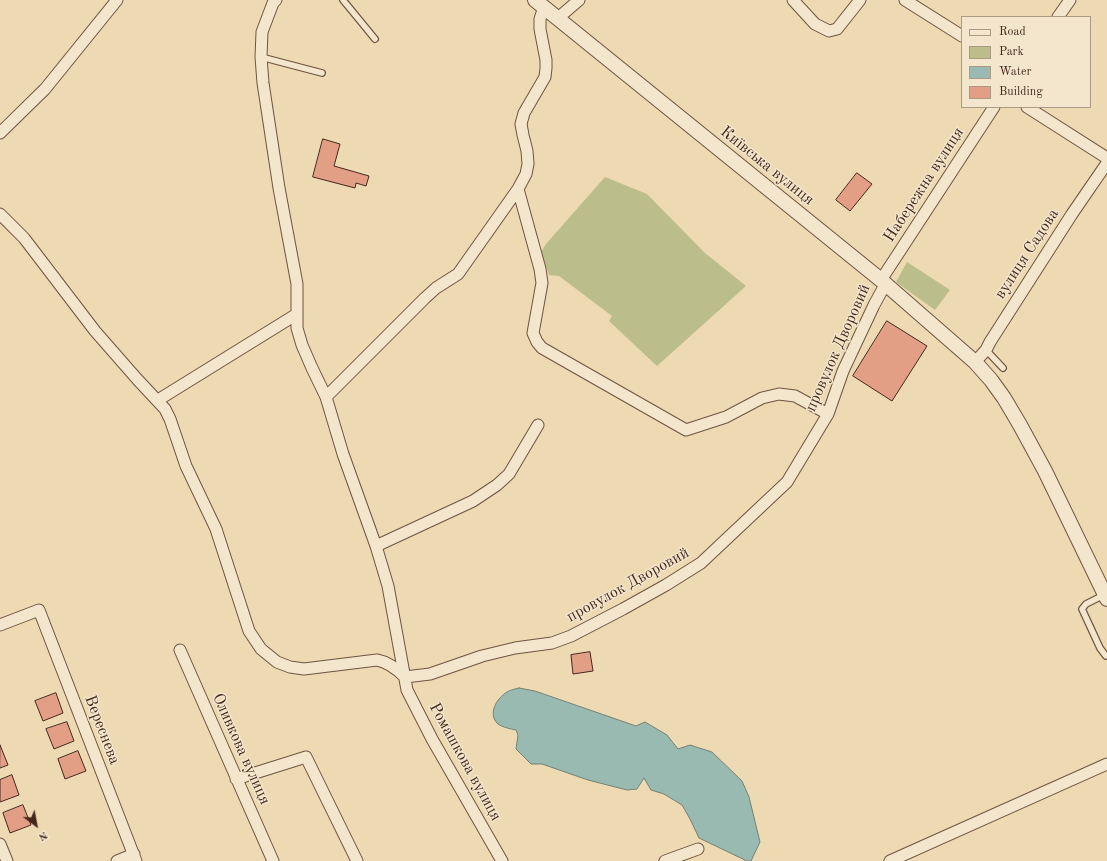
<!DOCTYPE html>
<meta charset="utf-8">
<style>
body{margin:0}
#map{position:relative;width:1107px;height:861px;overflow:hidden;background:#edd9b2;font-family:"Old Standard TT",serif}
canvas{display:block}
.legend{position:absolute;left:961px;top:16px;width:130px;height:92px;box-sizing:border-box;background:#f3e6cd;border:1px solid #ad9a86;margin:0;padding:5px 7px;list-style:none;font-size:12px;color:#45281c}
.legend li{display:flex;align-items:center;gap:8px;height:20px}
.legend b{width:20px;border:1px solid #ad9a86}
.north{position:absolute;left:16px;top:805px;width:40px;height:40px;-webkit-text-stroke:3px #f3e6cd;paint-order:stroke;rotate:148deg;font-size:11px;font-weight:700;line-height:16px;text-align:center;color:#45281c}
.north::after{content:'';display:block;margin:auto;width:14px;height:18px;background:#45281c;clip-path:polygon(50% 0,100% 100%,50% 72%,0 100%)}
</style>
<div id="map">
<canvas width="1107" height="861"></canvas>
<ul class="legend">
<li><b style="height:5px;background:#f3e6cd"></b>Road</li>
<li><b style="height:11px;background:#bbbe8a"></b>Park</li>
<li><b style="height:11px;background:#99bab0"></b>Water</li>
<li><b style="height:11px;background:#e29f86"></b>Building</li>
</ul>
<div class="north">N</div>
</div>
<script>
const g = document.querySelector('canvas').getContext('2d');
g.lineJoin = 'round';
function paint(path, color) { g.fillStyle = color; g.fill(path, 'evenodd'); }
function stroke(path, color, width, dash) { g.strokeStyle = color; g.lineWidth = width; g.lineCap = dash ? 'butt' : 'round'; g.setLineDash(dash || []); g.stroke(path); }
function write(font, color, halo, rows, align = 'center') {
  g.font = font + ' "Old Standard TT",serif'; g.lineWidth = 3; g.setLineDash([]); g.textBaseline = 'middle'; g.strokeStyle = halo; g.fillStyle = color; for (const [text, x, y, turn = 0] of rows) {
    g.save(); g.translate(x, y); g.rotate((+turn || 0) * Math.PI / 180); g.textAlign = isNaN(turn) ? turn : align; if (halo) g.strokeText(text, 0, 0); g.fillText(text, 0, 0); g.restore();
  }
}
const green = new Path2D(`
 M 605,177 L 647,194 L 705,253 L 746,286 L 657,366 L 609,321 L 612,316 L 559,276 L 549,275 L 541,252 L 546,244 Z
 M 907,262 L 950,290 L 935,310 L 896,282 Z`);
const water = new Path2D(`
 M 519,688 L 535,691 L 636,726 L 645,722 L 667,735 L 678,749 L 690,745 L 712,752 L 742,781 L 749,797 L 760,842 L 751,861 L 747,861 L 699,838 L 690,819 L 682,805 L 664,794 L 651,790 L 644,778 L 637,789 L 627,790 L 588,780 L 542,764 L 531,764 L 516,749 L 518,735 L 516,730 C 511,729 502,727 498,724 C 487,714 497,698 507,692 C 510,690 515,689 519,688 Z`);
const building = new Path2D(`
 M 323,139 L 340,144 L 334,166 L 369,176 L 366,186 L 356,183 L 355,188 L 313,177 Z
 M 857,173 L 872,184 L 850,211 L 836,200 Z
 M 887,321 L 927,346 L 892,401 L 853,376 Z
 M 590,652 L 593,671 L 573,674 L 571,655 Z
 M 56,693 L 63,713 L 43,721 L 35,701 Z
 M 67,722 L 74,741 L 54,749 L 46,729 Z
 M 0,745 L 8,765 L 0,768 Z
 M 78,751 L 86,771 L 65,779 L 58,759 Z
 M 12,775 L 19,795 L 0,802 L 0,780 Z
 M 23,805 L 31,825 L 10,833 L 3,813 Z`);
const service = new Path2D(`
 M 343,0 L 357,17 L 375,39
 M 261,57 L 322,73
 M 986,350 L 1003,368
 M 1104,595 L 1086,604 L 1082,609 L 1100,648 L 1106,656 L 1107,656`);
const minor = new Path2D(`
 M 276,0 L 273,3 L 262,32 L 261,57 L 263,83 L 279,188 L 297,284 L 297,328 L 302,345 L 312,368 L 326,397 L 343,454 L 376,546 L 388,586 L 407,690 L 432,739 L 502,861
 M 793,0 L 815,24 L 829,31 L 837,29 L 860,0
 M 905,0 L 962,36
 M 1058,17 L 1070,0
 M 558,18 L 579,0
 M 1027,107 L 1107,158
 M 0,133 L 45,89 L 117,0
 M 518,189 L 540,269 L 542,283 L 533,333 L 537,342 L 542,348 L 686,430 L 726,417 L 762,398 L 779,394 L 795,396 L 828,414
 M 0,214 L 24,238 L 95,331 L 137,379 L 165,409 L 170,419 L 186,466 L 216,529 L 249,631 L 261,649 L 277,662 L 290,667 L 304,669 L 377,660 C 388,662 396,668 405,677
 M 881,280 L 994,107
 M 975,362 L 986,350 L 990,342 L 1072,214 L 1107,163
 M 326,397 L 425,298 L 436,288 L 458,274 L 518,189 L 526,174 L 528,164 L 527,151 L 523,135 L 521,124 L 524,113 L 545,77 L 546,68 L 546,60 L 540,29 L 540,19 L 544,7
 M 158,400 L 297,314
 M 376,546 L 473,501 L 497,485 L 509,474 L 538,425
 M 0,625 L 39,610 L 136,861
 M 180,650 L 273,861
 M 405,677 L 430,674 L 482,656 L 515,648 L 552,643 L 571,636 L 623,609 L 666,585 L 701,563 L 787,482 L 828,414 L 843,371 L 874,305 L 886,283
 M 236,779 L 306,757 L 357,861
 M 0,844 L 7,861
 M 117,861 L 134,854
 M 665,861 L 698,849
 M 890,861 L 1107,764`);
const tertiary = new Path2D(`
 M 535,0 L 881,280 L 975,362 L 991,380 L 1004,398 L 1020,425 L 1045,471 L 1107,599`);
const streetNames = [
 ["Київська вулиця",767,166,39],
 ["Набережна вулиця",924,185,-57],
 ["вулиця Садова",1027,254,-57],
 ["провулок Дворовий",838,348,-66],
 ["провулок Дворовий",628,585,-29],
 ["Вереснева",102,730,69],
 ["Оливкова вулиця",241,749,66],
 ["Ромашкова вулиця",465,762,61]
];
paint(green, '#bbbe8a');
paint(water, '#99bab0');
stroke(water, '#778075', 1);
paint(building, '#e29f86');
stroke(building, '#45281c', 1);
stroke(service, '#6f5442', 8);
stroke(minor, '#6f5442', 13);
stroke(tertiary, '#6f5442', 16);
stroke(service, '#f3e6cd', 5.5);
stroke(minor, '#f3e6cd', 11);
stroke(tertiary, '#f3e6cd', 14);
write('16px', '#45281c', '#f3e6cd', streetNames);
</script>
